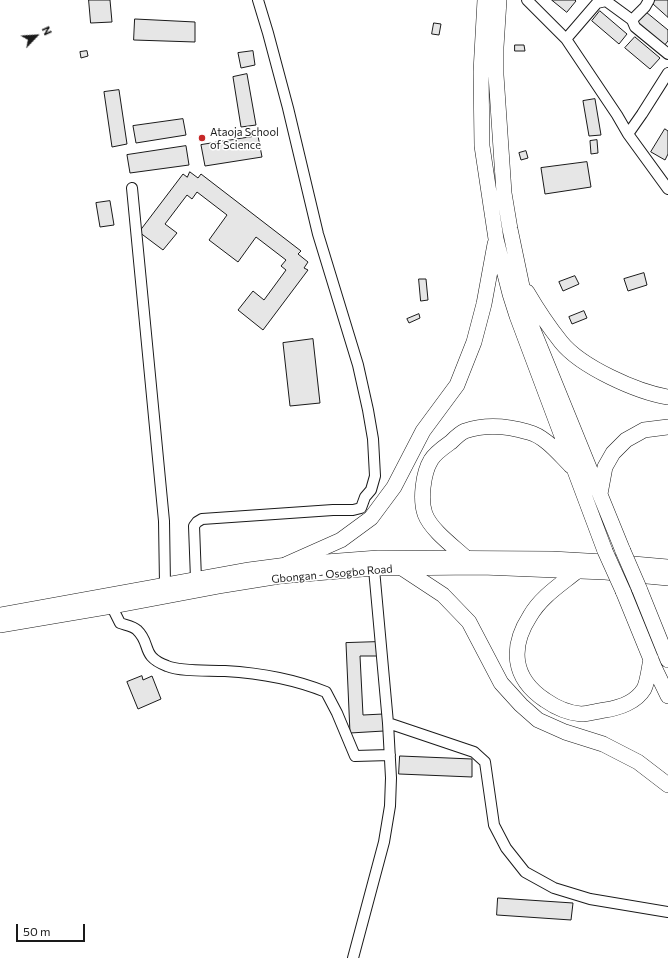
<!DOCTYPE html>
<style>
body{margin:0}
#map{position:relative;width:668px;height:958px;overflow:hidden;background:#fff;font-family:Commissioner,sans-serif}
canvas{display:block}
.north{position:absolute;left:16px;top:16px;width:40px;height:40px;-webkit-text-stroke:3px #fff;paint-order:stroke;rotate:65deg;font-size:11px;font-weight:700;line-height:16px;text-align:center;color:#1a1a1a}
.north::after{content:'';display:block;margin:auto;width:14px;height:18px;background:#1a1a1a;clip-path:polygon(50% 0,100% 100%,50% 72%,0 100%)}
.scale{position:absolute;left:16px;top:924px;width:69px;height:18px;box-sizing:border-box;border:2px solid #1a1a1a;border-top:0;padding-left:5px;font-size:12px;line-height:14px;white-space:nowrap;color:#1a1a1a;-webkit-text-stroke:3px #fff;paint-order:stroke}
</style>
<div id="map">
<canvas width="668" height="958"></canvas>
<div class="north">N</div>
<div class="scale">50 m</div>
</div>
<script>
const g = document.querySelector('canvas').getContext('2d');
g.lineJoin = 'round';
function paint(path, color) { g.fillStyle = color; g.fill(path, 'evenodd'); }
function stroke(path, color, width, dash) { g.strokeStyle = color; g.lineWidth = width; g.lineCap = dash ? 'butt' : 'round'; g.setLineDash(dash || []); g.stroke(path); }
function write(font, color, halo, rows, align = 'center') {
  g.font = font + ' Commissioner,sans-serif'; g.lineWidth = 3; g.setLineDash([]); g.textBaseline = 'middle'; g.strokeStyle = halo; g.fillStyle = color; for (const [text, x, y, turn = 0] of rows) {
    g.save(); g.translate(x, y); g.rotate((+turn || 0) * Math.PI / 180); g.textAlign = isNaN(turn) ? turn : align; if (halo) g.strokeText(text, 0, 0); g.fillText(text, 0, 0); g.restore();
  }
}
const building = new Path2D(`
 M 89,0 L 110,0 L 112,22 L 91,23 Z
 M 552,0 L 575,0 L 576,1 L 567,12 Z
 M 649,0 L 668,0 L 668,17 Z
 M 600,11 L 627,34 L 619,44 L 592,21 Z
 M 646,12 L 668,30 L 668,41 L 663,47 L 636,24 Z
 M 135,19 L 195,22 L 195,42 L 134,40 Z
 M 434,23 L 441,24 L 439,35 L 432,34 Z
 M 635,37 L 660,58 L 650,69 L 625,48 Z
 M 515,45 L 524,45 L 525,51 L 515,51 Z
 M 87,51 L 88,56 L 81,58 L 80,52 Z
 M 253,51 L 255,65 L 241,68 L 238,53 Z
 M 247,74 L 256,125 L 241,127 L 233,77 Z
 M 119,90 L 127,144 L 112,147 L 104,92 Z
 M 595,99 L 601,135 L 589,136 L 583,101 Z
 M 183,119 L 186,135 L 136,143 L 133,126 Z
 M 665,129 L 668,131 L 668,154 L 665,160 L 651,152 Z
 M 258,136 L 262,157 L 205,166 L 201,145 Z
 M 597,140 L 598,153 L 591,154 L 590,141 Z
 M 186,146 L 189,165 L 130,173 L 127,155 Z
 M 526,151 L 528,158 L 521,160 L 519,153 Z
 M 587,162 L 591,187 L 545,194 L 541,168 Z
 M 190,172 L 198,178 L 201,174 L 301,251 L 298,254 L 308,262 L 304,268 L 308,270 L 263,330 L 238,310 L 253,291 L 264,300 L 286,270 L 281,266 L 286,260 L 256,237 L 238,262 L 209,240 L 227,215 L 197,192 L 192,199 L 187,195 L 165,224 L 177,233 L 163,250 L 139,232 L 183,174 L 187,177 Z
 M 110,201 L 114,225 L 100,227 L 96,203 Z
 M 644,273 L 647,285 L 628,291 L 624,279 Z
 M 575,276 L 579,284 L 563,291 L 559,282 Z
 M 419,279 L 426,279 L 428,300 L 421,301 Z
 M 584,311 L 587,318 L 572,324 L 569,317 Z
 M 419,314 L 420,318 L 409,323 L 407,319 Z
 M 313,339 L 320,403 L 290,406 L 283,343 Z
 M 378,642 L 378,656 L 360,656 L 363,715 L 383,714 L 384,731 L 350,733 L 346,643 Z
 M 142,676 L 143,680 L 152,676 L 161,699 L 138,709 L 127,682 Z
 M 400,756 L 472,759 L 472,777 L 399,774 Z
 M 498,898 L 573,903 L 571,920 L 497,915 Z`);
const minor = new Path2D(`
 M 527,0 L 566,39 L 617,115 L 628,134 L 668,189
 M 632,20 L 645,7 L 649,0
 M 566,39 L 597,3 L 606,1 L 632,20 L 635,27 L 668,54
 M 628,134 L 642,114 L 668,73
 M 132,188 L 164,521 L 165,584
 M 196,579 L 194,526 L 197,522 L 202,519 L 333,510 L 353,510 L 361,508 L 365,497 L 371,490 L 375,476 L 373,439 L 368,410 L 358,365 L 318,234 L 288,108 L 268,33 L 258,0
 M 112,607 L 120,623 C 125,625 133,626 137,630 C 152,644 140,656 167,666 C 182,672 208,670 225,671 C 259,673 294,679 326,692 L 337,713 L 355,756 L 390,755
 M 388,723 L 474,752 L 485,762 L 494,825 L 506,848 L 525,872 L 554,888 L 590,899 L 668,912
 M 353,958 L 384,842 L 390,806 L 391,778 L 388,723 L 374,569`);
const major = new Path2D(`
 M 0,614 L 249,569 L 287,564 L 378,557 L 552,558 L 622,562 L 668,566
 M 0,626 L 112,607 L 218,587 L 280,577 L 374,569 L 482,568 L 605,573 L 668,579`);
const highway = new Path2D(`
 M 485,0 L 481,72 L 482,146 L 496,239 L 510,294 L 517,316 L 605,551
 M 499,0 L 496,47 L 496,75 L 504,193 L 510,229 L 529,320 L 623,551
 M 527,292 C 537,309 549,327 561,342 C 581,367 637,392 668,397
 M 600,494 L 605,467 L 613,453 L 626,440 L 644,430 L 668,427
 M 466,558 C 453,546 431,530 425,514 C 420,500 423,473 431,460 C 435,453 444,447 451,442 C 455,438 460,433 465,431 C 485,424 508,426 528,432 C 545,436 559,454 571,466
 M 287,564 L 341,540 L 371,518 L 394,487 L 423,431 L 457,385 L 474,342 L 484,304 L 495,244
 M 402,568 L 443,595 L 469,622 L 501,683 L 521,705 L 538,720 L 565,732 L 603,744 L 638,762 L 668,785
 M 576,572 C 560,585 541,597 530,616 C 510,647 512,678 545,700 C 555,707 567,713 581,714 C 588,714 597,711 605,710 C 619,708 636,702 644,689 C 648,681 649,668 651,659
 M 639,588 L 668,660
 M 623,591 L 654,667 L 668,696`);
const highwayBridge = new Path2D(`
 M 605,551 L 623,591
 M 623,551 L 639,588`);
const markers = [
 [202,138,4,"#c62828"]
];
const poiNames = [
 ["Ataoja School",210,132],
 ["of Science",210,145]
];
const streetNames = [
 ["Gbongan - Osogbo Road",332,574,-5]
];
paint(building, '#e6e6e6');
stroke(building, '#1a1a1a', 1);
stroke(minor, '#1a1a1a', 12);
stroke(major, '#1a1a1a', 14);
stroke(highway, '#1a1a1a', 16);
stroke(minor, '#fff', 10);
stroke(major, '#fff', 13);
stroke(highway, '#fff', 15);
stroke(highwayBridge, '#1a1a1a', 16, []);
stroke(highwayBridge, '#fff', 15);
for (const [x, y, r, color] of markers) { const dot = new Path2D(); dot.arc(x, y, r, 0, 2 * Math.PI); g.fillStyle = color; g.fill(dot); stroke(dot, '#fff', 1.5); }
write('11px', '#1a1a1a', '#fff', poiNames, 'left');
write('11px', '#1a1a1a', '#fff', streetNames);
</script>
